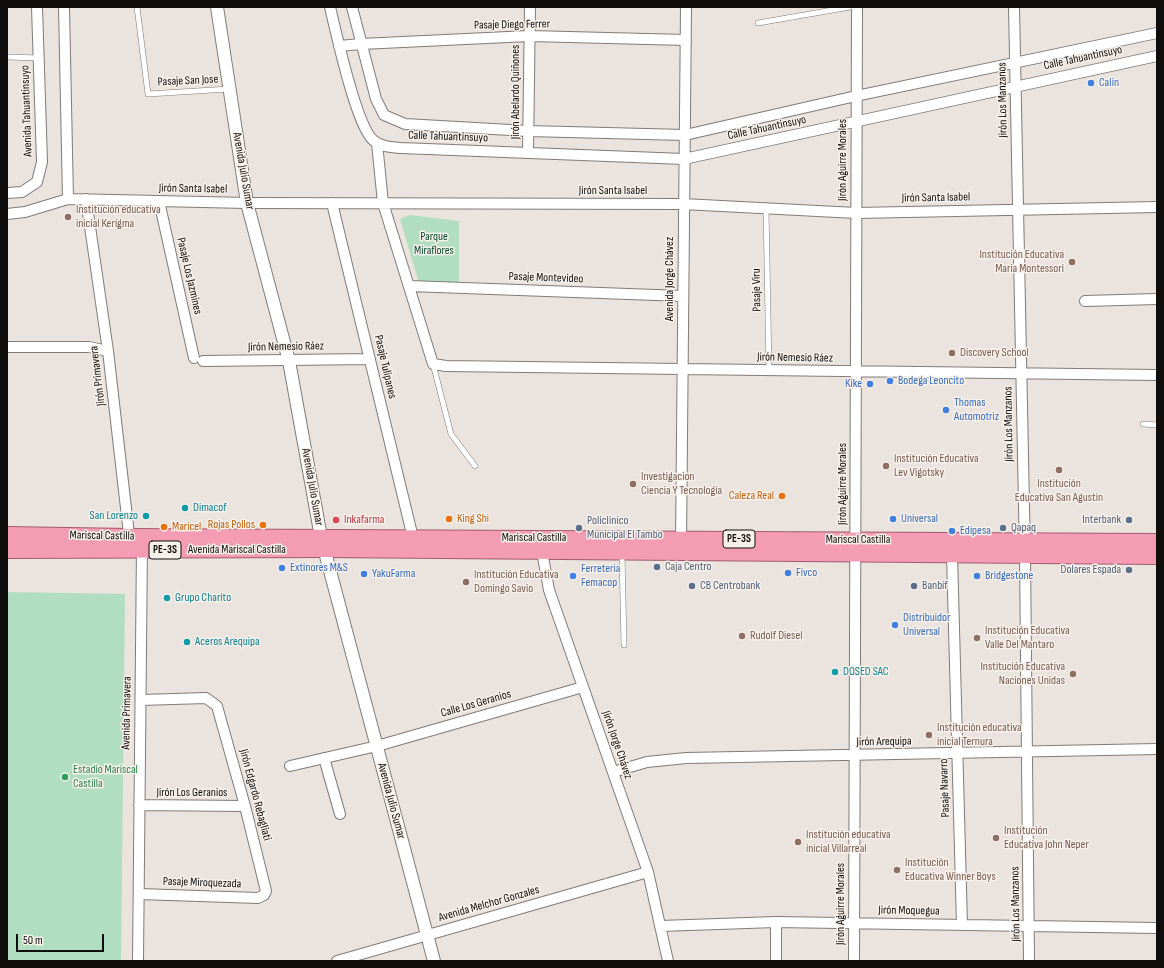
<!DOCTYPE html>
<meta charset="utf-8">
<style>
body{margin:0}
#map{position:relative;width:1164px;height:968px;overflow:hidden;background:#eae3de;font-family:"Sofia Sans Condensed",sans-serif}
canvas{display:block}
.frame{position:absolute;inset:0;border:8px solid #100e0c;pointer-events:none}
.scale{position:absolute;left:16px;top:934px;width:88px;height:18px;box-sizing:border-box;border:2px solid #100e0c;border-top:0;padding-left:5px;font-size:12px;line-height:14px;white-space:nowrap;color:#100e0c;-webkit-text-stroke:3px #f7f0eb;paint-order:stroke}
</style>
<div id="map">
<canvas width="1164" height="968"></canvas>
<div class="frame"></div>
<div class="scale">50 m</div>
</div>
<script>
const g = document.querySelector('canvas').getContext('2d');
g.lineJoin = 'round';
function paint(path, color) { g.fillStyle = color; g.fill(path, 'evenodd'); }
function stroke(path, color, width, dash) { g.strokeStyle = color; g.lineWidth = width; g.lineCap = dash ? 'butt' : 'round'; g.setLineDash(dash || []); g.stroke(path); }
function write(font, color, halo, rows, align = 'center') {
  g.font = font + ' "Sofia Sans Condensed",sans-serif'; g.lineWidth = 3; g.setLineDash([]); g.textBaseline = 'middle'; g.strokeStyle = halo; g.fillStyle = color; for (const [text, x, y, turn = 0] of rows) {
    g.save(); g.translate(x, y); g.rotate((+turn || 0) * Math.PI / 180); g.textAlign = isNaN(turn) ? turn : align; if (halo) g.strokeText(text, 0, 0); g.fillText(text, 0, 0); g.restore();
  }
}
const green = new Path2D(`
 M 410,215 L 459,221 L 459,285 L 419,283 L 400,219 Z
 M 7,592 L 125,594 L 121,961 L 7,961 Z`);
const service = new Path2D(`
 M 137,7 L 148,94 L 229,89
 M 758,23 L 850,7
 M 7,57 L 39,58
 M 766,208 L 769,370
 M 433,364 L 451,434 L 475,466
 M 1143,424 L 1157,425
 M 622,554 L 624,645`);
const minor = new Path2D(`
 M 64,7 L 68,199
 M 330,7 C 336,32 356,125 373,140 C 381,147 391,147 401,148 L 684,159 L 1157,56
 M 352,7 L 376,99 L 384,115 L 405,124 L 528,131 L 685,135 L 856,96 L 1157,33
 M 1014,7 L 1025,555 L 1029,961
 M 339,46 L 361,44 L 529,36 L 686,40
 M 377,143 L 383,203 L 433,364 L 446,366 L 1157,375
 M 528,153 L 530,7
 M 7,193 L 22,192 L 37,182 L 42,162 L 37,7
 M 86,199 L 108,351 L 130,543
 M 159,201 L 194,358
 M 332,203 L 413,538
 M 7,214 L 25,212 L 68,199 L 247,203 L 683,204 L 856,213 L 1157,207
 M 409,286 L 683,296
 M 1085,301 L 1157,299
 M 7,347 L 89,347 L 108,351
 M 203,361 L 370,359
 M 681,545 L 686,7
 M 541,546 L 549,590 L 648,872 L 668,961
 M 952,554 L 962,925
 M 324,758 L 340,814
 M 290,766 L 377,746 L 583,687
 M 613,772 L 647,762 L 686,758 L 1157,749
 M 139,805 L 245,806
 M 139,894 L 258,898 L 264,895 L 266,891 L 245,806 L 217,706 L 206,698 L 141,700
 M 776,922 L 776,961
 M 660,926 L 776,922 L 1157,928
 M 138,961 L 142,545
 M 337,961 L 648,872
 M 854,961 L 857,7`);
const tertiary = new Path2D(`
 M 217,7 L 247,203 L 289,361 L 321,537 L 434,961`);
const trunk = new Path2D(`
 M 7,535 L 129,537 L 1157,542
 M 7,550 L 324,549 L 1157,556`);
const markers = [
 [1091,83,4,"#3f7fe0"],
 [68,217,4,"#8d6e63"],
 [1072,262,4,"#8d6e63"],
 [952,353,4,"#8d6e63"],
 [890,381,4,"#3f7fe0"],
 [870,384,4,"#3f7fe0"],
 [946,410,4,"#3f7fe0"],
 [886,466,4,"#8d6e63"],
 [1059,470,4,"#8d6e63"],
 [633,484,4,"#8d6e63"],
 [782,496,4,"#e8710a"],
 [185,508,4,"#0f9aa8"],
 [146,516,4,"#0f9aa8"],
 [449,519,4,"#e8710a"],
 [893,519,4,"#3f7fe0"],
 [336,520,4,"#e0444e"],
 [1129,520,4,"#5c6f8a"],
 [263,525,4,"#e8710a"],
 [164,527,4,"#e8710a"],
 [579,528,4,"#5c6f8a"],
 [1003,528,4,"#5c6f8a"],
 [952,531,4,"#3f7fe0"],
 [657,567,4,"#5c6f8a"],
 [282,568,4,"#3f7fe0"],
 [1129,570,4,"#5c6f8a"],
 [788,573,4,"#3f7fe0"],
 [364,574,4,"#3f7fe0"],
 [573,576,4,"#3f7fe0"],
 [977,576,4,"#3f7fe0"],
 [466,582,4,"#8d6e63"],
 [692,586,4,"#5c6f8a"],
 [914,586,4,"#5c6f8a"],
 [167,598,4,"#0f9aa8"],
 [895,625,4,"#3f7fe0"],
 [742,636,4,"#8d6e63"],
 [977,638,4,"#8d6e63"],
 [187,642,4,"#0f9aa8"],
 [835,672,4,"#0f9aa8"],
 [1073,674,4,"#8d6e63"],
 [929,735,4,"#8d6e63"],
 [65,777,4,"#2e9e5b"],
 [996,838,4,"#8d6e63"],
 [798,842,4,"#8d6e63"],
 [897,870,4,"#8d6e63"]
];
const shields = [
 [739,539,32],
 [165,550,32]
];
const shieldNames = [
 ["PE-3S",739,539],
 ["PE-3S",165,550]
];
const streetNames = [
 ["Pasaje Diego Ferrer",512,25,-1],
 ["Calle Tahuantinsuyo",1083,58,-12],
 ["Pasaje San Jose",188,81,-3],
 ["Jirón Abelardo Quiñones",516,92,-90],
 ["Jirón Los Manzanos",1003,100,-91],
 ["Avenida Tahuantinsuyo",27,111,-92],
 ["Calle Tahuantinsuyo",767,128,-12],
 ["Calle Tahuantinsuyo",448,137,2],
 ["Jirón Aguirre Morales",843,160,-90],
 ["Avenida Julio Sumar",243,171,80],
 ["Jirón Santa Isabel",193,189,1],
 ["Jirón Santa Isabel",613,191],
 ["Jirón Santa Isabel",936,198,-1],
 ["Pasaje Los Jazmines",189,276,77],
 ["Pasaje Montevideo",546,278,2],
 ["Avenida Jorge Chávez",670,279,-90],
 ["Pasaje Viru",757,290,-91],
 ["Jirón Nemesio Ráez",286,347,-1],
 ["Jirón Nemesio Ráez",795,358,1],
 ["Pasaje Tulipanes",385,367,77],
 ["Jirón Primavera",98,376,-97],
 ["Jirón Los Manzanos",1009,424,-91],
 ["Jirón Aguirre Morales",843,484,-90],
 ["Avenida Julio Sumar",312,487,80],
 ["Mariscal Castilla",102,536,1],
 ["Mariscal Castilla",534,538],
 ["Mariscal Castilla",858,540],
 ["Avenida Mariscal Castilla",237,550],
 ["Calle Los Geranios",476,704,-16],
 ["Avenida Primavera",127,713,-89],
 ["Jirón Arequipa",884,742,-1],
 ["Jirón Jorge Chávez",617,745,71],
 ["Pasaje Navarro",945,788,-92],
 ["Jirón Los Geranios",192,793],
 ["Jirón Edgardo Rebagliati",255,795,75],
 ["Avenida Julio Sumar",391,801,75],
 ["Pasaje Miroquezada",202,883,2],
 ["Avenida Melchor Gonzales",489,904,-16],
 ["Jirón Aguirre Morales",841,904,-90],
 ["Jirón Los Manzanos",1016,904,-91],
 ["Jirón Moquegua",909,911,1]
];
const shopNames = [
 ["Calin",1099,83],
 ["Bodega Leoncito",898,381],
 ["Kike",862,384,"right"],
 ["Thomas",954,403],
 ["Automotriz",954,417],
 ["Universal",901,519],
 ["Edipesa",960,531],
 ["Extinores M&S",290,568],
 ["Ferreteria",581,569],
 ["Femacop",581,583],
 ["Fivco",796,573],
 ["YakuFarma",372,574],
 ["Bridgestone",985,576],
 ["Distribuidor",903,618],
 ["Universal",903,632]
];
const educationNames = [
 ["Institución educativa",76,210],
 ["inicial Kerigma",76,224],
 ["Institución Educativa",1064,255,"right"],
 ["Maria Montessori",1064,269,"right"],
 ["Discovery School",960,353],
 ["Institución Educativa",894,459],
 ["Lev Vigotsky",894,473],
 ["Investigacion",641,477],
 ["Ciencia Y Tecnologia",641,491],
 ["Institución",1059,484,"center"],
 ["Educativa San Agustin",1059,498,"center"],
 ["Institución Educativa",474,575],
 ["Domingo Savio",474,589],
 ["Institución Educativa",985,631],
 ["Valle Del Mantaro",985,645],
 ["Rudolf Diesel",750,636],
 ["Institución Educativa",1065,667,"right"],
 ["Naciones Unidas",1065,681,"right"],
 ["Institución educativa",937,728],
 ["inicial Ternura",937,742],
 ["Institución",1004,831],
 ["Educativa John Neper",1004,845],
 ["Institución educativa",806,835],
 ["inicial Villarreal",806,849],
 ["Institución",905,863],
 ["Educativa Winner Boys",905,877]
];
const parkNames = [
 ["Parque",434,237],
 ["Miraflores",434,251]
];
const foodNames = [
 ["Caleza Real",774,496],
 ["King Shi",457,519,"left"],
 ["Rojas Pollos",255,525],
 ["Maricel",172,527,"left"]
];
const cultureNames = [
 ["Dimacof",193,508],
 ["San Lorenzo",138,516,"right"],
 ["Grupo Charito",175,598],
 ["Aceros Arequipa",195,642],
 ["DOSED SAC",843,672]
];
const healthNames = [
 ["Inkafarma",344,520]
];
const serviceNames = [
 ["Interbank",1121,520,"right"],
 ["Policlinico",587,521],
 ["Municipal El Tambo",587,535],
 ["Qapaq",1011,528],
 ["Caja Centro",665,567],
 ["Dolares Espada",1121,570,"right"],
 ["CB Centrobank",700,586],
 ["Banbif",922,586]
];
const leisureNames = [
 ["Estadio Mariscal",73,770],
 ["Castilla",73,784]
];
paint(green, '#b1dec0');
stroke(service, '#827b77', 6);
stroke(minor, '#827b77', 12);
stroke(tertiary, '#827b77', 14);
stroke(trunk, '#a25b6e', 18);
stroke(service, '#fff', 5);
stroke(minor, '#fff', 10);
stroke(tertiary, '#fff', 12);
stroke(trunk, '#f49cb4', 16);
for (const [x, y, r, color] of markers) { const dot = new Path2D(); dot.arc(x, y, r, 0, 2 * Math.PI); g.fillStyle = color; g.fill(dot); stroke(dot, '#f7f0eb', 1.5); }
for (const [x, y, w] of shields) { const box = new Path2D(); box.roundRect(x - w / 2, y - 9, w, 18, 3); g.fillStyle = '#f7f0eb'; g.fill(box); stroke(box, '#100e0c', 1); }
write('bold 11px', '#100e0c', null, shieldNames);
write('12px', '#100e0c', '#f7f0eb', streetNames);
write('12px', '#366cbe', '#f7f0eb', shopNames, 'left');
write('12px', '#785e54', '#f7f0eb', educationNames, 'left');
write('12px', '#054a2a', '#f7f0eb', parkNames);
write('12px', '#c56008', '#f7f0eb', foodNames, 'right');
write('12px', '#0d838f', '#f7f0eb', cultureNames, 'left');
write('12px', '#be3a42', '#f7f0eb', healthNames, 'left');
write('12px', '#4e5e75', '#f7f0eb', serviceNames, 'left');
write('12px', '#27864d', '#f7f0eb', leisureNames, 'left');
</script>
